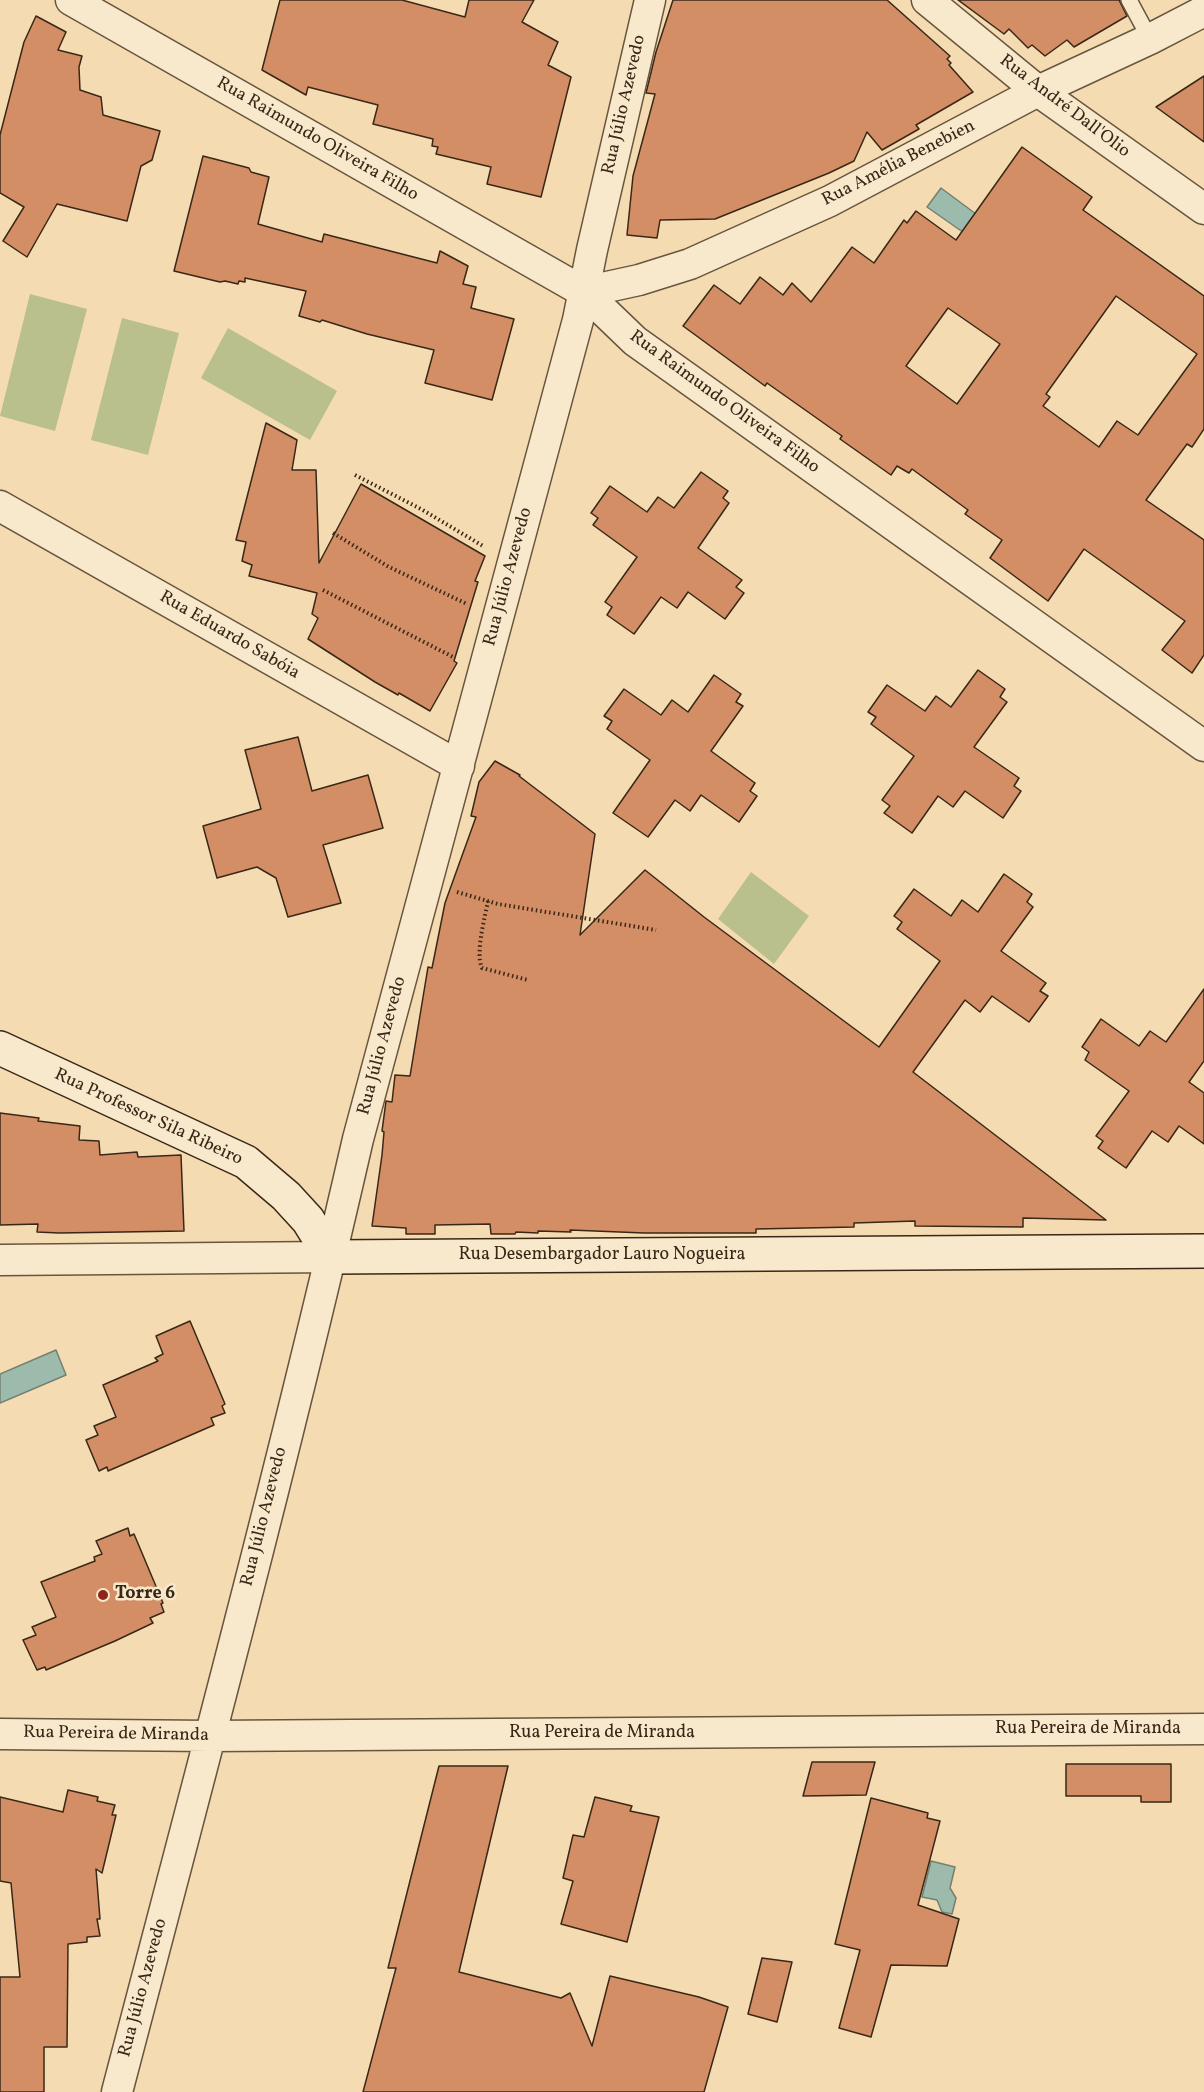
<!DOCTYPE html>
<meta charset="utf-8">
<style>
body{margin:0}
canvas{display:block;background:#f4dbb1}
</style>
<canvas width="1204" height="2092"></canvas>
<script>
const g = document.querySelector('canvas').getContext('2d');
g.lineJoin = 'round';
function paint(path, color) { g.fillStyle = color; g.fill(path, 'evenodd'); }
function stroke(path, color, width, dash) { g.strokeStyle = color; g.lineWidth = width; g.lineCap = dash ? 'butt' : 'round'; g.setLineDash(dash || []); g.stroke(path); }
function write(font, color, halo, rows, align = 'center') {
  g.font = font + ' Vollkorn,serif'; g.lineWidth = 5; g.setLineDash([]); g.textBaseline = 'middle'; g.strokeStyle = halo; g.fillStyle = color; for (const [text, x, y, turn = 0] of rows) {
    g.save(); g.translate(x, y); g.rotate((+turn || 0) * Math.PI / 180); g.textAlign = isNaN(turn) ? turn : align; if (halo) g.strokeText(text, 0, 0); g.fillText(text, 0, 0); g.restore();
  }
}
const green = new Path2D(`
 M 30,294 L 87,309 L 55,431 L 0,416 Z
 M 122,318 L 179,333 L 148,455 L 91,440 Z
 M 228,328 L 337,391 L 310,440 L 201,378 Z
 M 751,872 L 809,916 L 774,964 L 718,919 Z`);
const water = new Path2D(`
 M 941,188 L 980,217 L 967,235 L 927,207 Z
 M 56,1350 L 66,1375 L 0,1403 L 0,1374 Z
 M 931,1861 L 955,1867 L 950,1888 L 956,1898 L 952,1914 L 942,1912 L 937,1900 L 922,1897 Z`);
const building = new Path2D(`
 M 280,0 L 402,0 L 465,17 L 469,0 L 534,0 L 522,22 L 558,42 L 548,65 L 571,77 L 541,197 L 487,184 L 491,167 L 436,154 L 438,147 L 432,146 L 433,139 L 373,124 L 378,105 L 308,87 L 306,95 L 262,70 Z
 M 673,0 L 887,0 L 950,56 L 947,59 L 951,63 L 949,65 L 973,92 L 916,125 L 919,129 L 882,150 L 867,132 L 854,161 L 829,173 L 715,219 L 660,220 L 657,238 L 627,235 L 633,176 L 655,94 L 646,93 L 656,52 Z
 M 958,0 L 1119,0 L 1127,16 L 1074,47 L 1067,40 L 1045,56 L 1032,45 L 1028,48 L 1009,29 L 1004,34 Z
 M 36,16 L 66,32 L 58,50 L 82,56 L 79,67 L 80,90 L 101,97 L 103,115 L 160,131 L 152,160 L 141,166 L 127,221 L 57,204 L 27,257 L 3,241 L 24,207 L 0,193 L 0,135 L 24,42 Z
 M 1204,76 L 1204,142 L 1156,107 Z
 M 1022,147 L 1092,197 L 1083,210 L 1204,296 L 1204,429 L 1192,447 L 1187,444 L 1146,500 L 1204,540 L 1204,655 L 1192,673 L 1162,650 L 1185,621 L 1084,549 L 1048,601 L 990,558 L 1002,540 L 965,514 L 968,510 L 912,469 L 909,473 L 897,466 L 891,475 L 840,439 L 842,436 L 767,383 L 765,386 L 683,326 L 714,285 L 740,304 L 760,277 L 783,295 L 792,283 L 811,302 L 852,247 L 874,263 L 904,220 L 907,223 L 916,211 L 956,240 ZM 1116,296 L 1197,354 L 1138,435 L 1117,421 L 1099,447 L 1043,406 L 1050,397 L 1046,394 ZM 948,308 L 1000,344 L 957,404 L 906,366 Z
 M 203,156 L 249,168 L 251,172 L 269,177 L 258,224 L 322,242 L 324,234 L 437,263 L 440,251 L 468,266 L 463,284 L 476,287 L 471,308 L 514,319 L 492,400 L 425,383 L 434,350 L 367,334 L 322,320 L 320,322 L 299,316 L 306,291 L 245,278 L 245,282 L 239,281 L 238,284 L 225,281 L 220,282 L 174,271 Z
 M 266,423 L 297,440 L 292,470 L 316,470 L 319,563 L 361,484 L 485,556 L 475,581 L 478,582 L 454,661 L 457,663 L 430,711 L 399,693 L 398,695 L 375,682 L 308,639 L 318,618 L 312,614 L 317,593 L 249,576 L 252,565 L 242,561 L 246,542 L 236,540 Z
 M 701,472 L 728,491 L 723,498 L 729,503 L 698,548 L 742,580 L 736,587 L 744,593 L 725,619 L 688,592 L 677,608 L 661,597 L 634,634 L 607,615 L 612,607 L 605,602 L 637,557 L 593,525 L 598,518 L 591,513 L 610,486 L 647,512 L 658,497 L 674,508 Z
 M 978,670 L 1005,689 L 1000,697 L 1007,702 L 974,747 L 1019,778 L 1014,786 L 1021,791 L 1003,818 L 965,791 L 953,807 L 938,796 L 912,833 L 884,813 L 890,806 L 882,800 L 914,756 L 871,724 L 876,717 L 868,712 L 887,685 L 925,711 L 936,696 L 951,707 Z
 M 714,675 L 741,694 L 736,702 L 743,706 L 711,751 L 755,783 L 750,791 L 757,796 L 739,822 L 701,795 L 690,811 L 675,800 L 648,837 L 613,813 L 650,760 L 607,729 L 612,721 L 604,716 L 624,689 L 661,715 L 672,700 L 688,712 Z
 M 298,737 L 312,791 L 368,775 L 383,828 L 323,845 L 341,903 L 288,917 L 276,878 L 257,867 L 217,878 L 203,826 L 261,809 L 245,750 Z
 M 495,761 L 520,775 L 519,776 L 595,834 L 580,935 L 645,870 L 704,917 L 879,1047 L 940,961 L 897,929 L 902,922 L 894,916 L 914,889 L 951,916 L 962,900 L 978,912 L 1004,874 L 1032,894 L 1027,902 L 1033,907 L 1001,951 L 1046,983 L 1040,991 L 1048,996 L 1029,1022 L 992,996 L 980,1012 L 965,1000 L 913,1072 L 1106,1220 L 1023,1218 L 1023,1227 L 915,1226 L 915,1221 L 854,1223 L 854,1227 L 756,1229 L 756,1233 L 644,1233 L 570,1230 L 571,1232 L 538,1231 L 538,1233 L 516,1232 L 515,1234 L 491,1234 L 490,1224 L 435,1225 L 435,1234 L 406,1234 L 406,1228 L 372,1226 L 382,1155 L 384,1132 L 382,1131 L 386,1101 L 392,1102 L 395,1075 L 410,1076 L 428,967 L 432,968 L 445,903 L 476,817 L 471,816 L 479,782 Z
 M 1204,989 L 1204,1061 L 1189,1082 L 1204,1093 L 1204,1144 L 1179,1126 L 1168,1142 L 1152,1131 L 1126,1168 L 1098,1148 L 1103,1141 L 1096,1136 L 1129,1091 L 1085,1060 L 1089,1052 L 1082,1047 L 1101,1019 L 1139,1046 L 1150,1031 L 1166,1042 Z
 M 0,1113 L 39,1118 L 38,1121 L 80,1126 L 79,1140 L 99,1141 L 100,1155 L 137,1152 L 138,1157 L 181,1155 L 184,1231 L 59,1233 L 37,1232 L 38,1224 L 0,1225 Z
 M 190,1321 L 225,1404 L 222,1406 L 225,1413 L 211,1418 L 214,1425 L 108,1471 L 107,1467 L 99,1471 L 86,1440 L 98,1435 L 94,1426 L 116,1417 L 103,1385 L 158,1361 L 155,1358 L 163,1354 L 156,1336 Z
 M 128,1528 L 130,1536 L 134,1534 L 163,1603 L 161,1604 L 164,1612 L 150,1618 L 153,1623 L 115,1641 L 46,1670 L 45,1667 L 37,1670 L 23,1640 L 36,1635 L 32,1627 L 56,1617 L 41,1582 L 95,1561 L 94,1557 L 102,1554 L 96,1541 Z
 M 812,1762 L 875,1762 L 866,1795 L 803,1796 Z
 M 1066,1764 L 1171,1764 L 1171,1802 L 1141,1802 L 1141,1796 L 1066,1796 Z
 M 439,1766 L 508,1766 L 459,1972 L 561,1998 L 570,1993 L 592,2046 L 610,1976 L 699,1997 L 728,2007 L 704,2092 L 363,2092 L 396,1968 L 388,1968 Z
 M 68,1790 L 98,1797 L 97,1801 L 115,1805 L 112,1815 L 116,1815 L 102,1873 L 96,1869 L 100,1919 L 97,1919 L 100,1936 L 87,1937 L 87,1942 L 68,1944 L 67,2047 L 44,2047 L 44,2092 L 0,2092 L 0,1977 L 20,1977 L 11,1883 L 0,1881 L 0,1797 L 63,1812 Z
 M 595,1797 L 632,1806 L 630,1811 L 659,1817 L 627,1942 L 561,1924 L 573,1881 L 563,1878 L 573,1835 L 584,1837 Z
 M 871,1798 L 928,1813 L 927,1818 L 940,1821 L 918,1905 L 959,1919 L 947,1966 L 891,1965 L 871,2037 L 839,2028 L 860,1950 L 835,1944 Z
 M 762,1958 L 792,1962 L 777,2022 L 748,2014 Z`);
const path = new Path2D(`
 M 355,475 L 421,509 L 483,546
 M 333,533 L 389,567 L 467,604
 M 323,590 L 455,658
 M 457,892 L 498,904 L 656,930
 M 488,901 C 485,917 475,953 482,968 L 528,980`);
const lane = new Path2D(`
 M 1129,0 L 1150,39`);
const street = new Path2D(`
 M 71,0 L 584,292 L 635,341 L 1204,746
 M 927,0 L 1038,91 L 1204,209
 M 584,292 L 639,280 L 690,264 L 830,201 L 1038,91 L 1150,39 L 1204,11
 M 0,506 L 459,766
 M 0,1260 L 331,1257
 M 0,1734 L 210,1736 L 1204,1729
 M 117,2092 C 200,1775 285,1458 358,1139 L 578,320 L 592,250 L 650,0`);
const secondary = new Path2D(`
 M 0,1048 L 246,1162 L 286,1196 L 308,1220 L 331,1257 L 1204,1251`);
const markers = [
 [103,1595,6,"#8f2418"]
];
const streetNames = [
 ["Rua Júlio Azevedo",625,105,-77],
 ["Rua André Dall'Olio",1064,107,37],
 ["Rua Raimundo Oliveira Filho",317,140,30],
 ["Rua Amélia Benebien",899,164,-27],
 ["Rua Raimundo Oliveira Filho",724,403,36],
 ["Rua Júlio Azevedo",509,577,-75],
 ["Rua Eduardo Sabóia",229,636,30],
 ["Rua Júlio Azevedo",383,1046,-75],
 ["Rua Professor Sila Ribeiro",148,1118,25],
 ["Rua Desembargador Lauro Nogueira",602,1256],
 ["Rua Júlio Azevedo",265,1517,-76],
 ["Rua Pereira de Miranda",1088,1730],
 ["Rua Pereira de Miranda",602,1734],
 ["Rua Pereira de Miranda",116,1735,1],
 ["Rua Júlio Azevedo",144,1988,-75]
];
const poiNames = [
 ["Torre 6",115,1595]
];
paint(green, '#bac08d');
paint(water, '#9cbbac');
stroke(water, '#748070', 1.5);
paint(building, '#d38e66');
stroke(building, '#392817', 1.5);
stroke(lane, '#68553e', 18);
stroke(street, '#68553e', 33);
stroke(secondary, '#392817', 36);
stroke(path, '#392817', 4, [1.5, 3]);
stroke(lane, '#f8e8cc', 15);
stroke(street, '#f8e8cc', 30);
stroke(secondary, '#f8e8cc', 33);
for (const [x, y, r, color] of markers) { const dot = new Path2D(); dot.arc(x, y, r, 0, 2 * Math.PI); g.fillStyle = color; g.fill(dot); stroke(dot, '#f8e8cc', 2); }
write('18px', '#392817', '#f8e8cc', streetNames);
write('bold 18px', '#392817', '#f8e8cc', poiNames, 'left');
</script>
